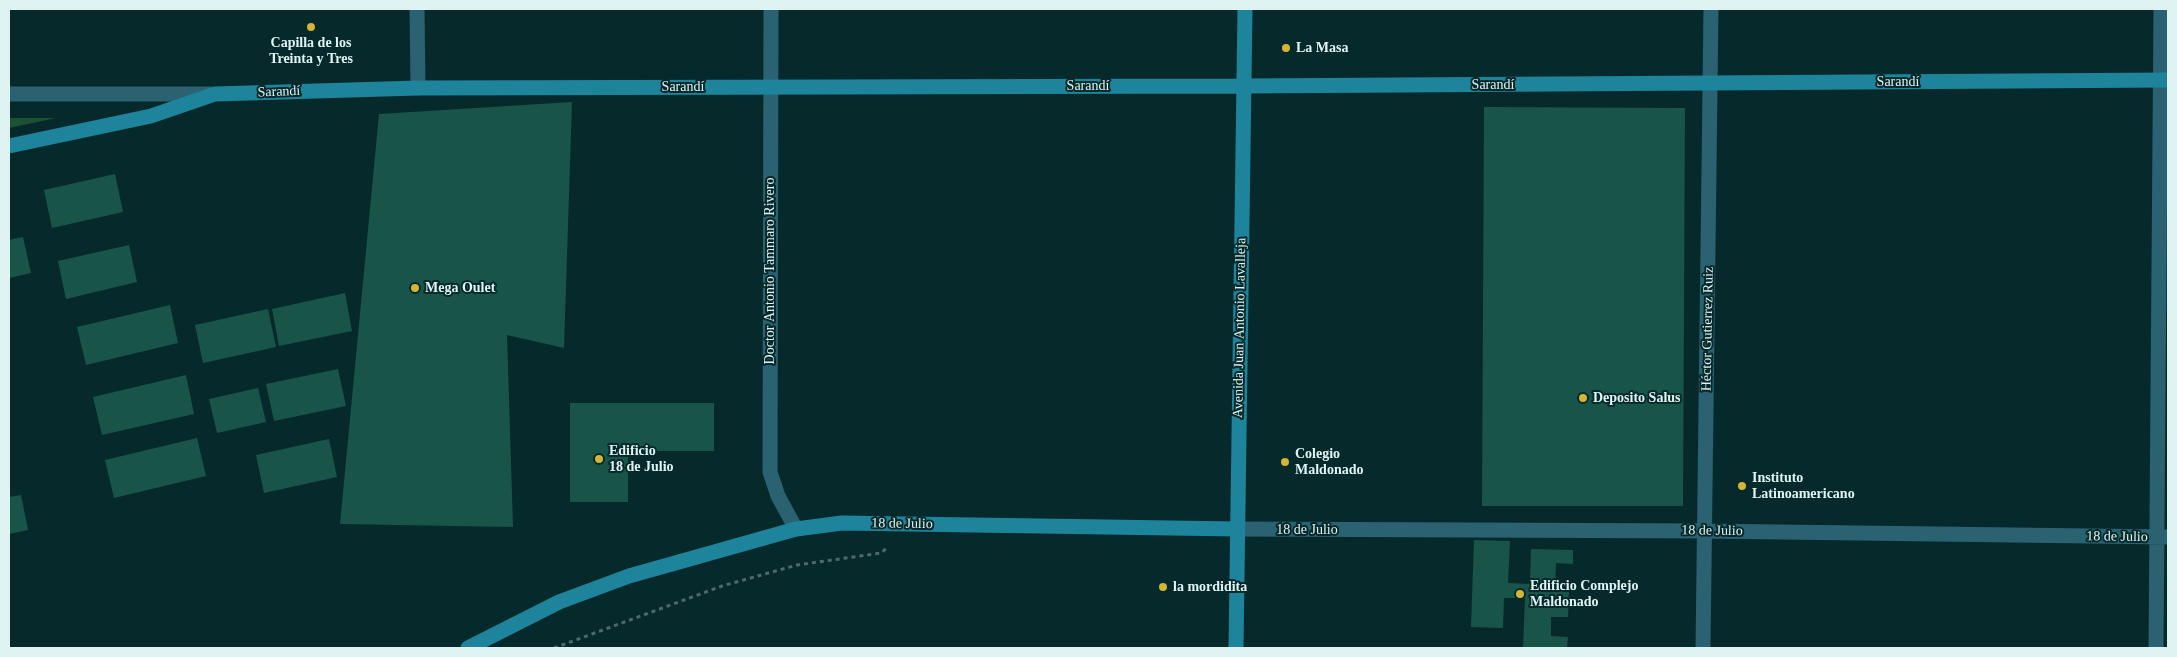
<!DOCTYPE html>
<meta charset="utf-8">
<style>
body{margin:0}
#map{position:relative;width:2177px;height:657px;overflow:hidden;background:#062a2b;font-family:"Times New Roman",serif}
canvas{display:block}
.frame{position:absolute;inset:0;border:10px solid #e0f3f3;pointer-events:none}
</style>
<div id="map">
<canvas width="2177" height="657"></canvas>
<div class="frame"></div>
</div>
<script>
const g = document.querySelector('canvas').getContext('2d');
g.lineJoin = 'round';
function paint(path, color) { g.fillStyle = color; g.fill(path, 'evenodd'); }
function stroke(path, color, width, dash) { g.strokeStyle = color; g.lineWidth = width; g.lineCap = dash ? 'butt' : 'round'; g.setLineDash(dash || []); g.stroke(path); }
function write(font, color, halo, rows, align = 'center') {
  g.font = font + ' "Times New Roman",serif'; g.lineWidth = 4; g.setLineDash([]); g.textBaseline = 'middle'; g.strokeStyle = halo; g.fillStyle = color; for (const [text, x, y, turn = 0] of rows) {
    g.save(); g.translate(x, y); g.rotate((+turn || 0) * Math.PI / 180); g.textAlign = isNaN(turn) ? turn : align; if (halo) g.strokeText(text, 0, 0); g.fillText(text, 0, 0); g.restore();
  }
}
const green = new Path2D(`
 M 9,118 L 56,118 L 9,128 Z`);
const building = new Path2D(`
 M 572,102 L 564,348 L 507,335 L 513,527 L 340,524 L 379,114 Z
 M 1484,107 L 1685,108 L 1683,506 L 1482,506 Z
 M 115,174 L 123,212 L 52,228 L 44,190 Z
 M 23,237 L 31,273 L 9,278 L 9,240 Z
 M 129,245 L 137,282 L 66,299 L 58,261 Z
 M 345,293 L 352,331 L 279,346 L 272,309 Z
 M 170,305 L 178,343 L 86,365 L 77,327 Z
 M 268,309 L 276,347 L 203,363 L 195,325 Z
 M 338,369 L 346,406 L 274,421 L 266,384 Z
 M 186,375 L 194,414 L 102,435 L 93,397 Z
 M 258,388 L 266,422 L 217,433 L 209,399 Z
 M 570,403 L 714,403 L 714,451 L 628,451 L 628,502 L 570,502 Z
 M 197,438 L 206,476 L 114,498 L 105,460 Z
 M 329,439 L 337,477 L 264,493 L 256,455 Z
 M 21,495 L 28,530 L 9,534 L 9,497 Z
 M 1474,540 L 1510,541 L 1508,583 L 1530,584 L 1531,549 L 1573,550 L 1573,564 L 1556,563 L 1555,589 L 1569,590 L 1568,617 L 1551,617 L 1551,636 L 1568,637 L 1567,648 L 1523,648 L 1525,598 L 1504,598 L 1503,628 L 1471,627 Z`);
const path = new Path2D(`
 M 554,648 L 722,586 L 797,565 L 881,553 L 888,547`);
const street = new Path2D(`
 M 417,9 L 418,88
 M 771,9 L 770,472 L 778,496 L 796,529
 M 9,94 L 211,94
 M 1237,529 L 1704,531 L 2168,537
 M 1703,648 L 1711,9
 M 2156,648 L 2161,9`);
const secondary = new Path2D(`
 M 9,146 L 151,116 L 215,94 L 418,88 L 1245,86 L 2168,80
 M 468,648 L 559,602 L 629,576 L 796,529 L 842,523 L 1237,529
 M 1236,648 L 1245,9`);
const markers = [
 [311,27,5,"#d5b534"],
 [1286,48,5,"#d5b534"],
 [415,288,5,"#d5b534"],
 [1583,398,5,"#d5b534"],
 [599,459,5,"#d5b534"],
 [1285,462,5,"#d5b534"],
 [1742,486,5,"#d5b534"],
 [1163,587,5,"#d5b534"],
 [1520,594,5,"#d5b534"]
];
const poiNames = [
 ["Capilla de los",311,43,"center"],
 ["Treinta y Tres",311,59,"center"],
 ["La Masa",1296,48],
 ["Mega Oulet",425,288],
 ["Deposito Salus",1593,398],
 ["Edificio",609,451],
 ["18 de Julio",609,467],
 ["Colegio",1295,454],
 ["Maldonado",1295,470],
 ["Instituto",1752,478],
 ["Latinoamericano",1752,494],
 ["Edificio Complejo",1530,586],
 ["Maldonado",1530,602],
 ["la mordidita",1173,587]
];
const streetNames = [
 ["Sarandí",1898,82],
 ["Sarandí",1493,85],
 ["Sarandí",1088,86],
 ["Sarandí",683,87],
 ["Sarandí",279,92,-2],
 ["Doctor Antonio Tammaro Rivero",770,271,-90],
 ["Avenida Juan Antonio Lavalleja",1240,328,-89],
 ["Héctor Gutierrez Ruiz",1708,329,-89],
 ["18 de Julio",902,524,1],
 ["18 de Julio",1307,530],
 ["18 de Julio",1712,531,1],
 ["18 de Julio",2117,537,1]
];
paint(green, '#1c5134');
paint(building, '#195449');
stroke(path, '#4c6a6b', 3, [4, 4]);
stroke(street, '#2a6271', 15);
stroke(secondary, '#1d849c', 15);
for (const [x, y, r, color] of markers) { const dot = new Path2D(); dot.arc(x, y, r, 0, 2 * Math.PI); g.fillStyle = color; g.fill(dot); stroke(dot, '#062a2b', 2); }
write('bold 14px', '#e0f3f3', '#062a2b', poiNames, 'left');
write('14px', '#e0f3f3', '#062a2b', streetNames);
</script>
